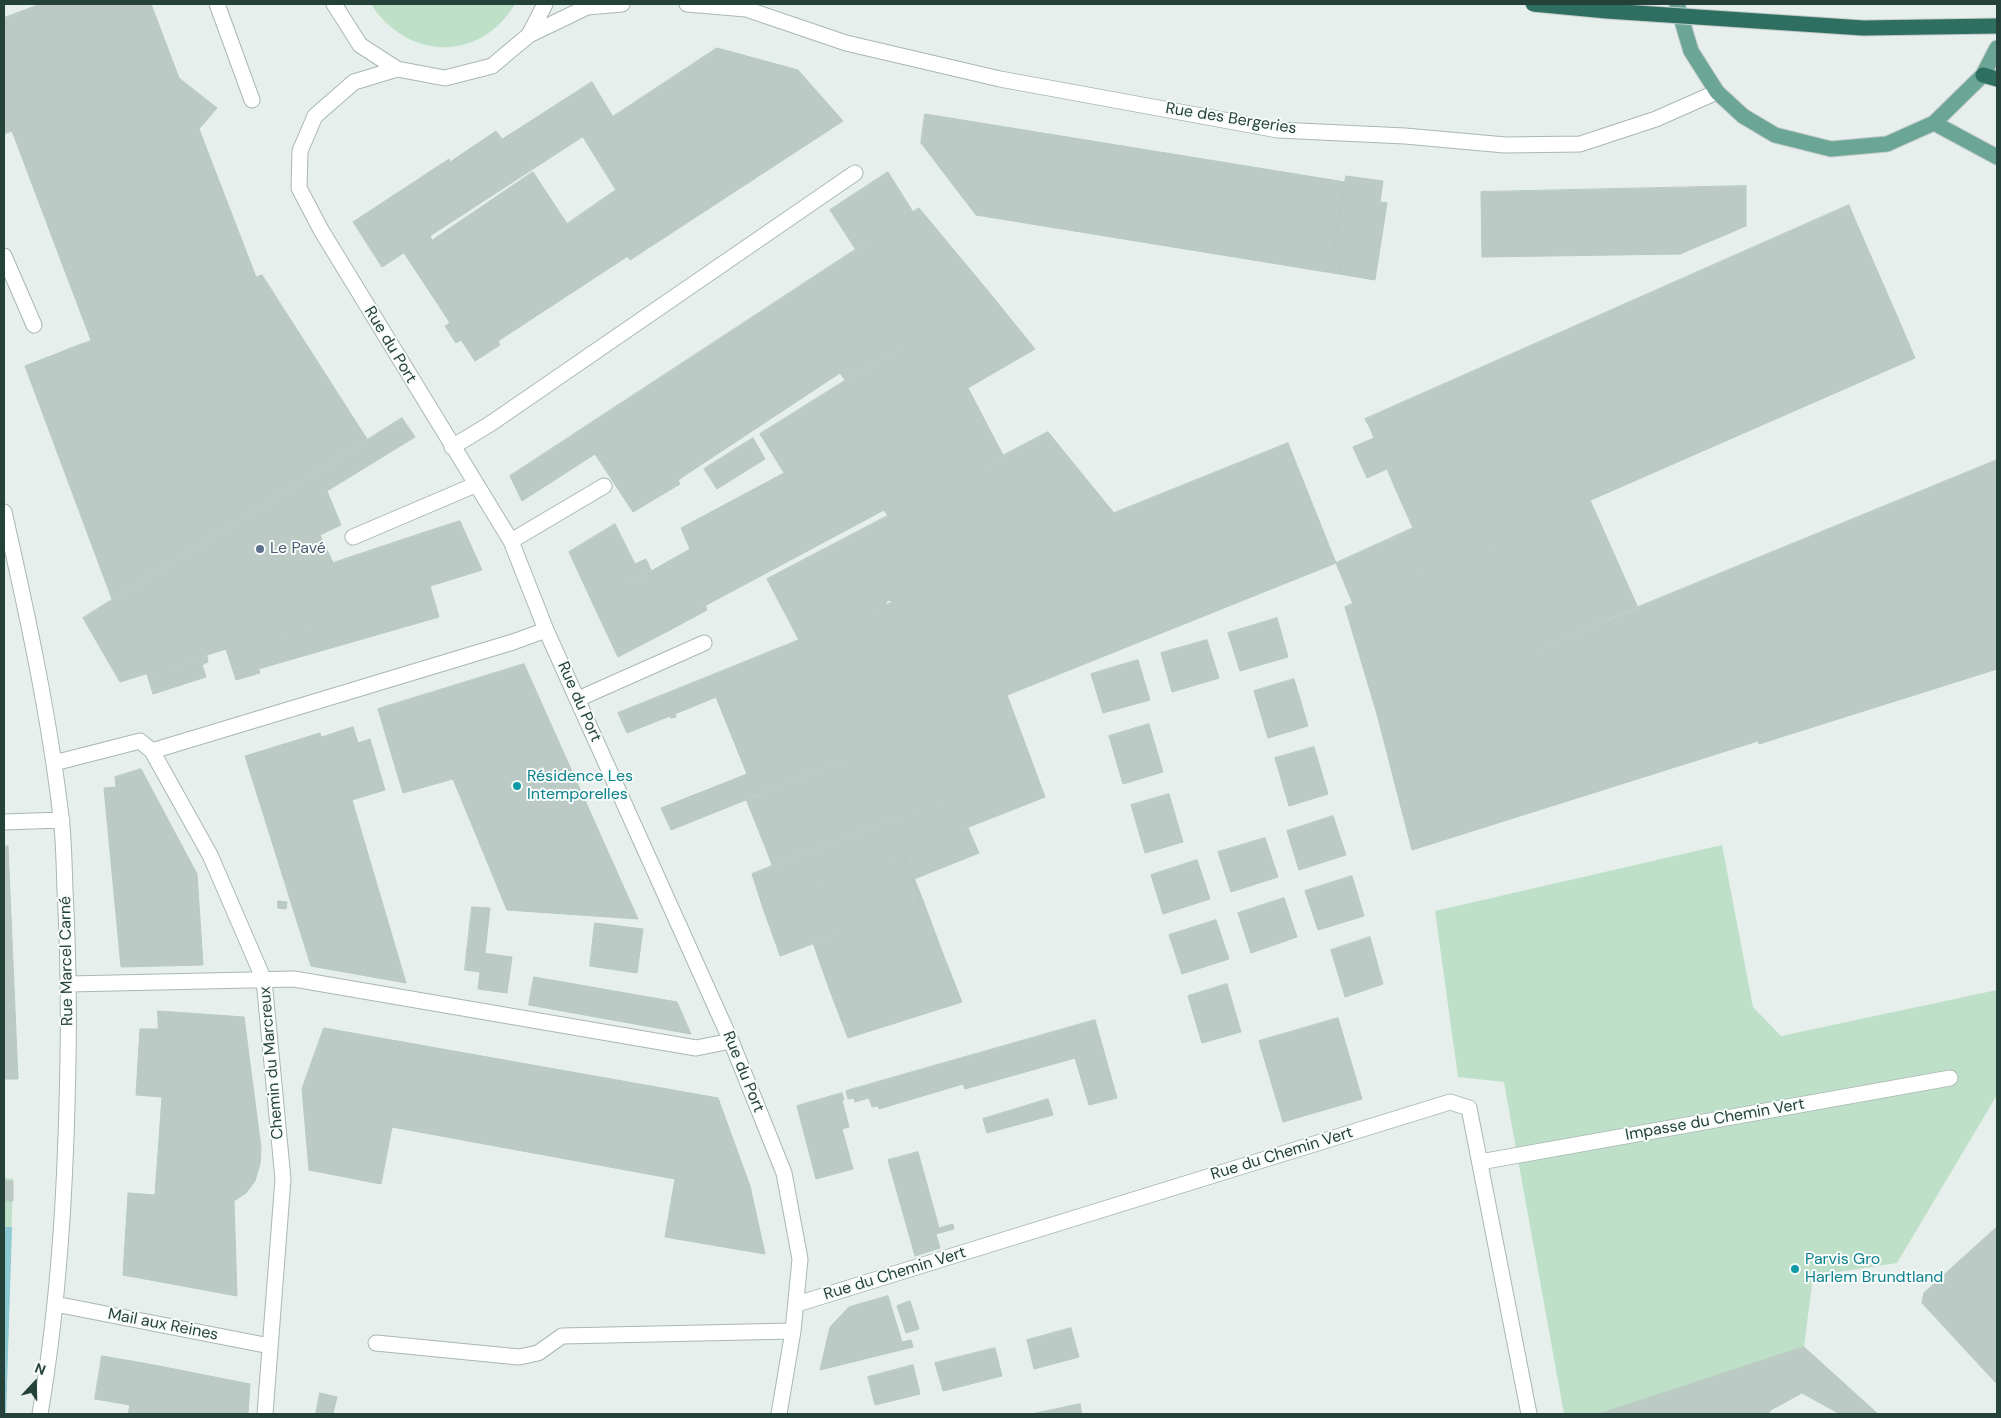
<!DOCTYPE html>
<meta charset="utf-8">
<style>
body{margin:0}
#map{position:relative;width:2001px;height:1418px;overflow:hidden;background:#e6efeb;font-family:"DM Sans",sans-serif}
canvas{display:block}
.frame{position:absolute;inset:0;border:5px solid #24423a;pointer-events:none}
.north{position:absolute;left:10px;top:1358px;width:50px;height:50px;-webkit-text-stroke:4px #f7fbf9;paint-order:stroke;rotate:21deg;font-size:14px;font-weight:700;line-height:20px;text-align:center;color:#24423a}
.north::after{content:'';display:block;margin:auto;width:18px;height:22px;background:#24423a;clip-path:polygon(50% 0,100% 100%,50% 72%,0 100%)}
</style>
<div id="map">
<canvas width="2001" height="1418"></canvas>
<div class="frame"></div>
<div class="north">N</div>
</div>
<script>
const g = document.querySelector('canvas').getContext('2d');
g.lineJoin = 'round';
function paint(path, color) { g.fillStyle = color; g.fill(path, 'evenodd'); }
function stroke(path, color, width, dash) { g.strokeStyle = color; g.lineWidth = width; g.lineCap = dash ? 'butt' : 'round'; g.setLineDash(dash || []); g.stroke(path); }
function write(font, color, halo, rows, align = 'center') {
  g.font = font + ' "DM Sans",sans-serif'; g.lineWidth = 4; g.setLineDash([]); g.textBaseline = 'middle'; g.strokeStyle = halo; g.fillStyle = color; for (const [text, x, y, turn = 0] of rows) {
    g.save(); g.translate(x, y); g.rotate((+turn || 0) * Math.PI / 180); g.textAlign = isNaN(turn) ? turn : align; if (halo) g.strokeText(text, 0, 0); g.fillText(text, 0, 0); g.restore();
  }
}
const green = new Path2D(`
 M 371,4 L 515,4 C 480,63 406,60 371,4 Z
 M 1722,845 L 1753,1007 L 1781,1036 L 1997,990 L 1997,1095 L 1897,1263 L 1813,1276 L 1804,1347 L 1599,1414 L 1564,1414 L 1504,1082 L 1458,1077 L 1435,911 Z
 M 4,1178 L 13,1179 L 6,1414 L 4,1414 Z`);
const water = new Path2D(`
 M 4,1227 L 12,1227 L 6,1414 L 4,1414 Z`);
const building = new Path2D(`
 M 41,4 L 151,4 L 179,78 L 217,108 L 199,129 L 256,277 L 262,275 L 367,439 L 112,599 L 25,366 L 66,350 L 70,358 L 94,348 L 12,131 L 4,134 L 4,18 Z
 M 717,48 L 798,70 L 639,175 L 605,122 Z
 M 798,70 L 843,121 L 653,245 L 616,190 Z
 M 592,82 L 613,117 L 382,267 L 353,222 L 449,159 L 450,162 L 496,131 L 502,139 Z
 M 925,114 L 1345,182 L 1334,251 L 1342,252 L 1339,274 L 976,215 L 921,143 Z
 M 605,122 L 639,175 L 616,190 L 583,137 Z
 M 533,172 L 577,239 L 605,221 L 628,256 L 498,341 L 500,345 L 475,361 L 461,340 L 456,343 L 445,326 L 473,308 L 463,291 L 439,306 L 404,253 L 430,236 L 432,240 Z
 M 888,172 L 913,212 L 856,250 L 830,210 Z
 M 1346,176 L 1383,181 L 1380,202 L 1387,203 L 1375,280 L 1339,274 L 1342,252 L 1334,251 Z
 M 1746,186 L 1746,226 L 1680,254 L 1482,257 L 1481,192 Z
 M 616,190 L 653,245 L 630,260 L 605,221 L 577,239 L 567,224 Z
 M 1849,205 L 1853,215 L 1370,428 L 1365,419 Z
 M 919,208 L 988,291 L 845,380 L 840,373 L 678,480 L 680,484 L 633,512 L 595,454 L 522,501 L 510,476 Z
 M 1853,215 L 1883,284 L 1399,497 L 1387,469 L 1367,478 L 1353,447 L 1374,438 L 1370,428 Z
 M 1883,284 L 1897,316 L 1413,528 L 1399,497 Z
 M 463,291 L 473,308 L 450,323 L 439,306 Z
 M 988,291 L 1035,349 L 794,489 L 760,434 Z
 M 1897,316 L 1915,358 L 1431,570 L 1413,528 Z
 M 91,341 L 94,348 L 70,358 L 66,350 Z
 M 968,388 L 1003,455 L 888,516 L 884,510 L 669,625 L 672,629 L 618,657 L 593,604 L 690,549 L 859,461 L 855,453 Z
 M 402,418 L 415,437 L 327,491 L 341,525 L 320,535 L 355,609 L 120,682 L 83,618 Z
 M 1048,432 L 1114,513 L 894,602 L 888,600 L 885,605 L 799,640 L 767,579 Z
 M 753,438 L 765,459 L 717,489 L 704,469 Z
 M 1288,443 L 1336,563 L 671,830 L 661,808 L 747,774 L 716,697 L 675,714 L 676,717 L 671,718 L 670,716 L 627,733 L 618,713 Z
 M 855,453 L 859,461 L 690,549 L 681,528 L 784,473 L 794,489 Z
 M 1997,460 L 1997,669 L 1759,744 L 1758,741 L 1412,850 L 1377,714 Z
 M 1590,500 L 1638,608 L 1377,714 L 1345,607 Z
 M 460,521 L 472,548 L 434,568 L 423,533 Z
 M 615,524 L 635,564 L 646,559 L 651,570 L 593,604 L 569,552 Z
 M 1413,528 L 1431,570 L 1353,604 L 1336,563 Z
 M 423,533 L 434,568 L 432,569 L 440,583 L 355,609 L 333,563 Z
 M 472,548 L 482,570 L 440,583 L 432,569 Z
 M 430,586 L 439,617 L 258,669 L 250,642 Z
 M 705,605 L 707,610 L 672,629 L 669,625 Z
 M 1277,618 L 1288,657 L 1240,671 L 1228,633 Z
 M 1207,640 L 1219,678 L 1172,692 L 1161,653 Z
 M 250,642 L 260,673 L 236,680 L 226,649 Z
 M 207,656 L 208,662 L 202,665 L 206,677 L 153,694 L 147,674 Z
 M 1138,660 L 1150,700 L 1103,713 L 1091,674 Z
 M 524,664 L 638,919 L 507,910 L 453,779 L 403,793 L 378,709 Z
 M 1294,679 L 1308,726 L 1268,738 L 1254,691 Z
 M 1007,695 L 1032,762 L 772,865 L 766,849 L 823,827 L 809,791 L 752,814 L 746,799 Z
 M 1149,724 L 1163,772 L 1123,784 L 1109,736 Z
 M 353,727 L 358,743 L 370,739 L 385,790 L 352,800 L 406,983 L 311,966 L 245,756 L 320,733 L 321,737 Z
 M 1314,747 L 1328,794 L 1289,806 L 1275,758 Z
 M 1032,762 L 1045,797 L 763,908 L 752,874 Z
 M 141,769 L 197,874 L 203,965 L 121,967 L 104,788 L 116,787 L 115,777 Z
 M 809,791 L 823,827 L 766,849 L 752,814 Z
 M 1169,794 L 1183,842 L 1145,853 L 1131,805 Z
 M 1333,816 L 1346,855 L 1299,870 L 1287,831 Z
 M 968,828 L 979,853 L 914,879 L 904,852 Z
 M 1265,838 L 1278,877 L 1231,892 L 1218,852 Z
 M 8,846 L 18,1079 L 4,1079 L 4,847 Z
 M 904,852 L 924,903 L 918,905 L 919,898 L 902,854 Z
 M 902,854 L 919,898 L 918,905 L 780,956 L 777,947 L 846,922 L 830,881 Z
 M 1197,860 L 1210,899 L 1163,914 L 1151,875 Z
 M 1352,876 L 1364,916 L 1318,930 L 1305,891 Z
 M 830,881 L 846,922 L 777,947 L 763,908 Z
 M 1284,898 L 1297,937 L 1251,953 L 1238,913 Z
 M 278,901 L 287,902 L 286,909 L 278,908 Z
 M 924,903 L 943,954 L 830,991 L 813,943 Z
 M 472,907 L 490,908 L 485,953 L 467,951 Z
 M 1216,920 L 1229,959 L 1182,974 L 1169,935 Z
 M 595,923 L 643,929 L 637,973 L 590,966 Z
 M 1370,937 L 1383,984 L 1345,997 L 1331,950 Z
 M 467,951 L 512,957 L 507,993 L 478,989 L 480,972 L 465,970 Z
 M 943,954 L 962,1002 L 848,1038 L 830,991 Z
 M 534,977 L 677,1002 L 691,1034 L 529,1005 Z
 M 1227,984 L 1241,1032 L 1202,1043 L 1188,996 Z
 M 158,1011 L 244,1017 L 261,1148 L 260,1164 L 255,1181 L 246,1193 L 234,1201 L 237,1296 L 123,1275 L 128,1193 L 155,1195 L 162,1097 L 136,1095 L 140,1029 L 158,1029 Z
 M 1338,1018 L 1362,1099 L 1283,1122 L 1259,1041 Z
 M 1095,1020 L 1117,1098 L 1089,1105 L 1075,1058 L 965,1089 L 963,1084 L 879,1109 L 878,1106 L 872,1107 L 869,1098 L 855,1102 L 854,1098 L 848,1099 L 846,1091 Z
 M 324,1028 L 718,1098 L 750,1186 L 765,1254 L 665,1237 L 675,1179 L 392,1127 L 381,1184 L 309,1170 L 302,1089 Z
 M 842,1093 L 844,1100 L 842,1100 L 849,1127 L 842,1129 L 853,1169 L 816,1179 L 797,1106 Z
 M 1048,1099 L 1053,1115 L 987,1133 L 983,1119 Z
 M 918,1152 L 939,1228 L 953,1224 L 954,1229 L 936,1234 L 940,1248 L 915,1256 L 888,1160 Z
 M 4,1181 L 13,1181 L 13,1201 L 4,1201 Z
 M 1997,1227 L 1997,1384 L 1922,1303 L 1924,1293 Z
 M 888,1296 L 902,1342 L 911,1340 L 913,1347 L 820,1370 L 830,1327 L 849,1307 Z
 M 910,1301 L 919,1329 L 906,1333 L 897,1306 Z
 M 1071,1328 L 1079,1357 L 1034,1369 L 1027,1340 Z
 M 1804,1347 L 1878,1414 L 1840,1414 L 1802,1393 L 1771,1410 L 1768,1414 L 1599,1414 Z
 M 995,1348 L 1002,1376 L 943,1391 L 935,1363 Z
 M 102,1356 L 143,1363 L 141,1370 L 163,1375 L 164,1367 L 250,1384 L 248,1414 L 128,1414 L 130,1405 L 95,1399 Z
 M 143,1363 L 164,1367 L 163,1375 L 141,1370 Z
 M 913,1365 L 920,1394 L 875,1405 L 868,1377 Z
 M 320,1393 L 337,1397 L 333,1413 L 339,1414 L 316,1414 Z
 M 1080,1404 L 1082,1414 L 1032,1414 Z`);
const minor = new Path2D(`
 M 217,4 L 252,100
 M 334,4 L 360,45 L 397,69 L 445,78 L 492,66 L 529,35 L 545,4
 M 687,4 L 746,9
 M 737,4 L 746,9 L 846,43 L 1000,79 L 1278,130 L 1405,136 L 1505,145 L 1580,144 L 1656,119 L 1717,92
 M 529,35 L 587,7 L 622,4
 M 397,69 L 354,82 L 315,116 L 300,151 L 299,188 L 321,230 L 511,541 L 546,630 L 731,1041 L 784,1173 L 800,1259 L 793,1331 L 779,1414
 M 4,256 L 34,325
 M 452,447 L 490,424 L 855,173
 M 4,512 C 27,613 49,714 61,817 C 64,841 64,866 65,890 C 68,947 69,1003 68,1059 C 66,1178 60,1297 40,1414
 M 353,537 L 475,485
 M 511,541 L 604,486
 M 578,699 L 704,643
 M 152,751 L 513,642 L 546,630
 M 54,763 L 140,741 L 152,751 L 210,855 L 264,980 L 283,1179 L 265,1414
 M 4,822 L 62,820
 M 69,984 L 294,979 L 696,1048 L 731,1041
 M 1480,1162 L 1950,1078
 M 55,1304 L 270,1346
 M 797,1304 L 1450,1102 L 1469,1108 L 1529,1414
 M 376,1343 L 519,1357 L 538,1353 L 562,1336 L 793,1331`);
const major = new Path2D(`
 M 1677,4 L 1691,51 L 1717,92 L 1743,116 L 1775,135 L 1831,149 L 1887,144 L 1934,123 L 1983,75 L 1997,48
 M 1934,123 L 1997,157`);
const highway = new Path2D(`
 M 1983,75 L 1997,79`);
const highwayBridge = new Path2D(`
 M 1533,4 L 1607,11 L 1863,28 L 1997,26`);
const markers = [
 [260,549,5,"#5c6f8a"],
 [517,786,5,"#0f9aa8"],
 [1795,1269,5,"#0f9aa8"]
];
const streetNames = [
 ["Rue des Bergeries",1231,119,9],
 ["Rue du Port",390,345,59],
 ["Rue du Port",579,702,66],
 ["Rue Marcel Carné",67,961,-91],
 ["Chemin du Marcreux",272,1063,-95],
 ["Rue du Port",743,1072,68],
 ["Impasse du Chemin Vert",1715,1120,-10],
 ["Rue du Chemin Vert",1282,1154,-17],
 ["Rue du Chemin Vert",895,1274,-17],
 ["Mail aux Reines",163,1325,11]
];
const serviceNames = [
 ["Le Pavé",270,549]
];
const cultureNames = [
 ["Résidence Les",527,777],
 ["Intemporelles",527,795],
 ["Parvis Gro",1805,1260],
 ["Harlem Brundtland",1805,1278]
];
paint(green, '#bfe0c8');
paint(water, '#8ec9d4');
paint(building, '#bbcac4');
stroke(building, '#b8c9c2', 1);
stroke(minor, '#a8b8b2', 17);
stroke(major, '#c2cac8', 17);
stroke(highway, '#c2cac8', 17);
stroke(minor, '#fff', 15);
stroke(major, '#6aa596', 15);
stroke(highway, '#2f6f62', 15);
stroke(highwayBridge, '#c2cac8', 17, []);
stroke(highwayBridge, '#2f6f62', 15);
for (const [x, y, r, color] of markers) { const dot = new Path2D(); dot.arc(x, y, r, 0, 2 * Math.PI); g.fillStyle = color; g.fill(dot); stroke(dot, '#f7fbf9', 2); }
write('16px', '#24423a', '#f7fbf9', streetNames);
write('16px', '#4e5e75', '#f7fbf9', serviceNames, 'left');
write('16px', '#0d838f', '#f7fbf9', cultureNames, 'left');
</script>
